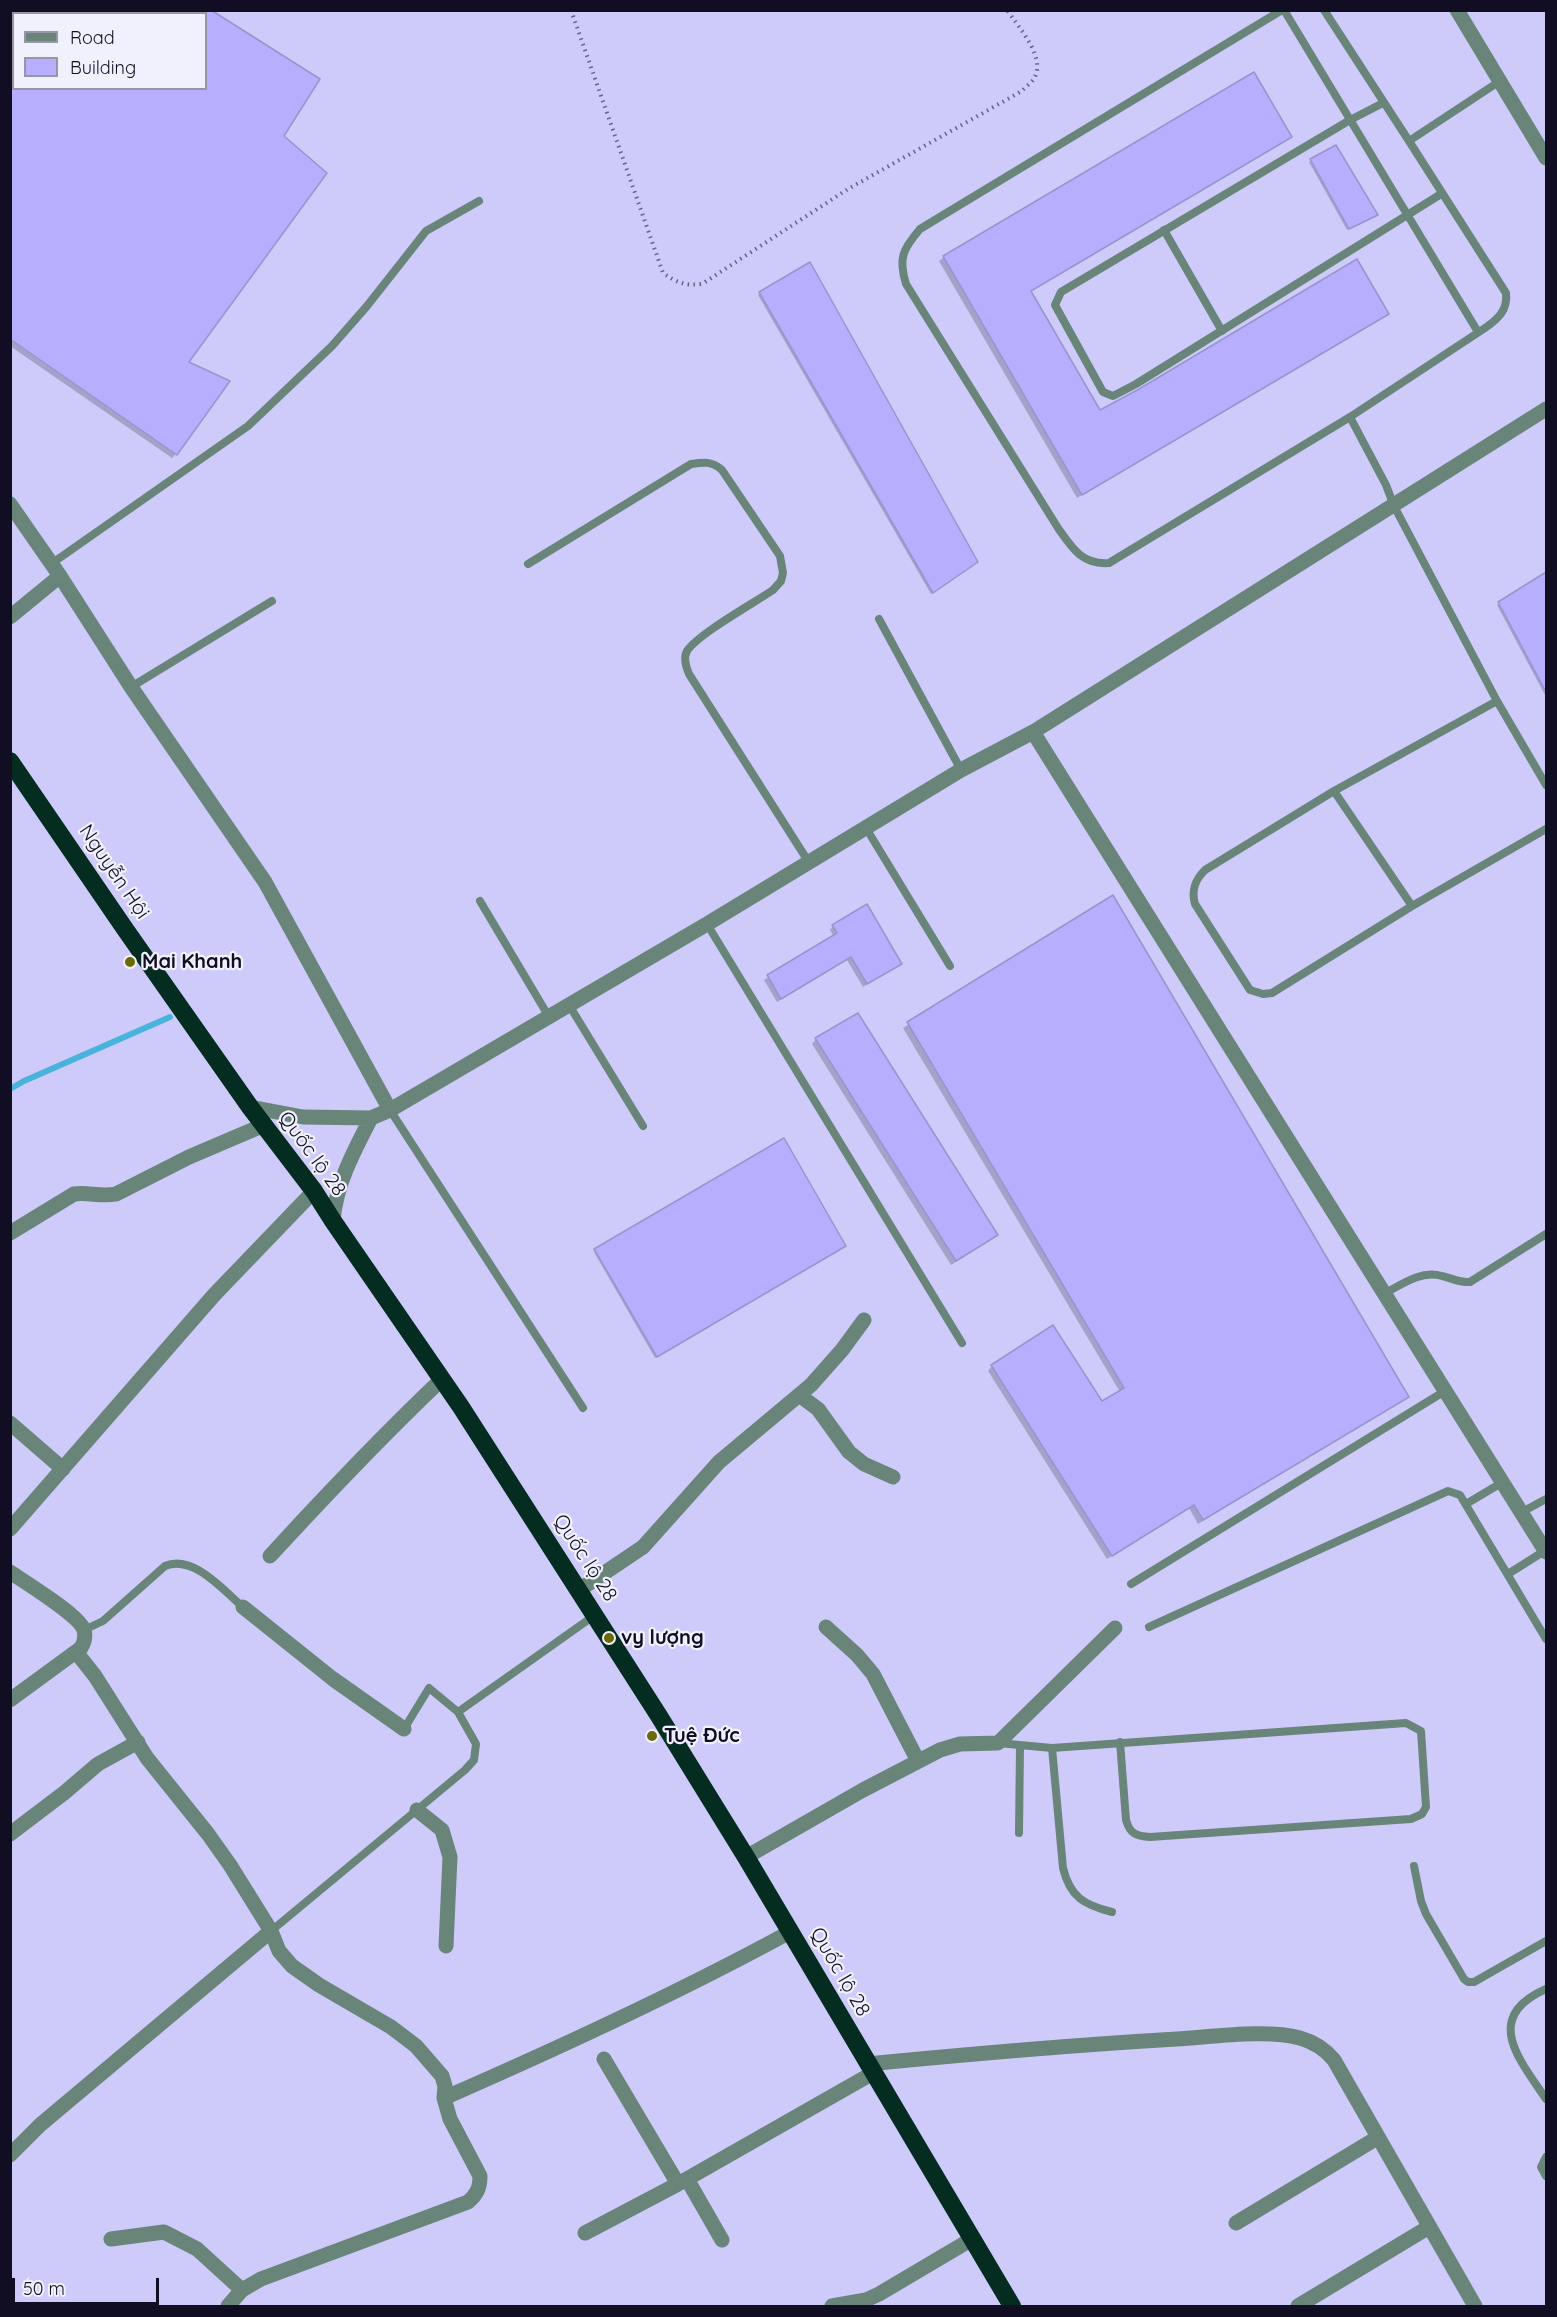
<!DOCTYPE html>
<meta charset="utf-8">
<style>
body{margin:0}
#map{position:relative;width:1557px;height:2317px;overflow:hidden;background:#cecbfa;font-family:Quicksand,sans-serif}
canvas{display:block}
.frame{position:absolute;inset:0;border:12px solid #110e23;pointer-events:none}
.legend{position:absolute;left:12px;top:12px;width:195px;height:78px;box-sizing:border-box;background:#f1f0fd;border:2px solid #9796a6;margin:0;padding:8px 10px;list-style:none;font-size:18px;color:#110e23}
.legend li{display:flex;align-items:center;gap:12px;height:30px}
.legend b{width:30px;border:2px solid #9796a6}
.scale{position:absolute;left:12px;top:2278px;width:147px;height:27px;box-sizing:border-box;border:3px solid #110e23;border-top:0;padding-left:8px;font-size:18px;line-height:21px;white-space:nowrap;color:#110e23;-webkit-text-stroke:4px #f1f0fd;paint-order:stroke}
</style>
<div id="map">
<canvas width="1557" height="2317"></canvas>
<div class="frame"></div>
<ul class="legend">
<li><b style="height:8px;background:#698579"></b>Road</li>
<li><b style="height:16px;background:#b7aeff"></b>Building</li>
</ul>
<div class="scale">50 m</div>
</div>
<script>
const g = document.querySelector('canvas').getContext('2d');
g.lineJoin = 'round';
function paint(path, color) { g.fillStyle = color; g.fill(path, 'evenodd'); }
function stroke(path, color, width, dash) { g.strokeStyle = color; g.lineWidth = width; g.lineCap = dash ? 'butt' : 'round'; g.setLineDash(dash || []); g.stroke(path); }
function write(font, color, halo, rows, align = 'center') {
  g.font = font + ' Quicksand,sans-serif'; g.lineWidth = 4.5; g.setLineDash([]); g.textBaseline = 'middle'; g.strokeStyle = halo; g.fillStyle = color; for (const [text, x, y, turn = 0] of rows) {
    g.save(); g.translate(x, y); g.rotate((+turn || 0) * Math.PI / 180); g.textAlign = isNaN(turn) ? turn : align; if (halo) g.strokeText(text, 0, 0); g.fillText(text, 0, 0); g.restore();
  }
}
const shadow = new Path2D(`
 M 34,10 L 175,10 L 177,14 L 32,14 Z
 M 183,10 L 208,10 L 282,136 L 187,362 L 176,454 L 172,458 L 10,346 L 10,46 L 14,41 L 14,88 L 206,88 L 206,14 L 188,14 Z
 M 1290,137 L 1029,292 L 1099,412 L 1387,313 L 1077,498 L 939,261 L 944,257 Z
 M 1335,147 L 1374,216 L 1347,230 L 1309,162 Z
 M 809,264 L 975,564 L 931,594 L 758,295 Z
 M 1546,574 L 1546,697 L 1497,605 Z
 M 1113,897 L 1407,1397 L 1198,1524 L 1189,1508 L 1107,1559 L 988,1371 L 992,1366 L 1101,1403 L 1120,1392 L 903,1028 Z
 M 833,926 L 896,967 L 863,987 L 847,960 L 777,1002 L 764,980 L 834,937 L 830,930 Z
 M 816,1039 L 996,1235 L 992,1239 L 951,1265 L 812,1044 Z
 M 843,1247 L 655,1358 L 594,1252 L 595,1250 Z`);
const stream = new Path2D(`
 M 10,1089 L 24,1081 L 170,1017`);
const building = new Path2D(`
 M 206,10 L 211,10 L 320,79 L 284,136 L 327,173 L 189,362 L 230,381 L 177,455 L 10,339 L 10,88 L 206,88 Z
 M 1254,72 L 1292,137 L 1031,291 L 1100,410 L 1139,389 L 1357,259 L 1389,314 L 1082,495 L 943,256 Z
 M 1336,145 L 1378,215 L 1349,229 L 1310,159 Z
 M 810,262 L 978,562 L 933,593 L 759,292 Z
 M 1546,572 L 1546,692 L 1498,602 Z
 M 1113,895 L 1409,1397 L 1203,1520 L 1194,1505 L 1112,1556 L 991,1365 L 1053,1325 L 1102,1401 L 1124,1388 L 907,1022 Z
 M 867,904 L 902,964 L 867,984 L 851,957 L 781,999 L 767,975 L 837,933 L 832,925 Z
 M 858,1013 L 998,1235 L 956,1261 L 815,1038 Z
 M 784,1138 L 846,1246 L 657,1357 L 594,1249 Z`);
const path = new Path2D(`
 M 571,10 L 663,273 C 677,283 686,286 702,284 L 848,189 L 1022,91 C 1025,87 1030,84 1033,80 C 1048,59 1019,28 1007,10`);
const lane = new Path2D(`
 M 183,10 L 188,14
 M 1282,10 L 920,229 C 903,249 898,258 906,284 L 1058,528 C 1072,548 1082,565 1109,563 L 1350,417
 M 1284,10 L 1478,332
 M 1324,10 L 1409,141
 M 1500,81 L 1409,141 L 1506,293 C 1508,310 1498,319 1485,328 L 1350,417 L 1386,485 L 1394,506 L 1497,701 L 1546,785
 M 1383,103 L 1350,120 L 1061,292 L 1055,305 L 1103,392 L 1113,396 L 1136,384 L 1441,194
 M 1164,230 L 1222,331
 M 51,564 L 248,426 L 332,346 L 367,306 L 426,231 L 479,201
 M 528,564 L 691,464 C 704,462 712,461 722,470 L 780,556 L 783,573 L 781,581 L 773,590 C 754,603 698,634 687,651 C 683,658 686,667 689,674 L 808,861
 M 879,619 L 961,770
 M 131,687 L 272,601
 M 1497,701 L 1334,791 L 1205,870 C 1195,880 1191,890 1195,904 L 1250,990 L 1263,994 L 1272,993 L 1412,906 L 1546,829
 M 1334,791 L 1412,906
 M 866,828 L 950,966
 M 480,901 L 549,1017
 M 707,924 L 962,1343
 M 569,1005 L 643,1126
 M 390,1110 L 583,1408
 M 1384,1294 C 1402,1284 1421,1270 1442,1276 C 1452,1278 1459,1283 1470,1282 L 1546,1234
 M 1466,1504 L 1503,1482
 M 1522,1512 L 1546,1499
 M 1508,1574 L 1546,1550
 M 1131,1584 L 1445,1391
 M 1149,1627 L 1448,1491 L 1460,1495 L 1546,1639
 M 84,1630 L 103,1621 L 165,1566 C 193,1554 223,1590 243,1607
 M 458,1712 L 595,1615
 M 998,1743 L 1052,1748 L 1406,1723 L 1421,1731 L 1426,1807 L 1422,1814 L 1411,1819 L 1150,1837 C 1136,1836 1130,1834 1126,1820 L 1120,1742
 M 1052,1748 L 1063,1868 C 1070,1897 1084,1905 1112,1912
 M 1019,1833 L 1020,1745
 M 1414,1866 L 1421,1901 L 1426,1914 L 1464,1979 L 1468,1982 L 1474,1982 L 1546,1941
 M 271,1931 L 465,1770 L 474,1760 L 476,1744 L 458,1712 L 429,1688 L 404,1729
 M 1546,1989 C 1482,2017 1519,2059 1546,2099
 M 1546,2157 L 1541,2167 L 1546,2176`);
const street = new Path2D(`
 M 1457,10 L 1546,158
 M 10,504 L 60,576 L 131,687 L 265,882 L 390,1110
 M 10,617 L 60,576
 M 1033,732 L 1546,1552
 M 250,1107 L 303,1117 L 371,1118 L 390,1110 L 707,924 L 961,770 L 1033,732 L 1546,409
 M 333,1221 C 336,1184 354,1151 371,1118
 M 10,1233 L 74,1194 C 88,1192 101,1197 116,1194 L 189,1157 L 264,1125
 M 799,1395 L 818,1409 L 849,1452 L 864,1464 L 893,1477
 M 10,1423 L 63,1469
 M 10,1529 L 214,1295 L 314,1191
 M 270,1556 C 326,1495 382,1436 442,1379
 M 10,1572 C 26,1583 79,1615 84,1630 C 86,1637 84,1643 81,1648 L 10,1700
 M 579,1590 L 643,1547 L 719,1462 L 811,1385 L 842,1350 L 864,1320
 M 243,1607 L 333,1679 L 404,1729
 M 826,1627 L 857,1655 L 873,1674 L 918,1761
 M 76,1652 L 95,1676 L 147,1758 L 208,1834 L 230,1865 L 271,1931 L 279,1951 L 292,1966 L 319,1985 L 391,2027 L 416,2046 L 442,2076 L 445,2086 L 444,2098
 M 417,1810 L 442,1830 L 450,1857 L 446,1946
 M 10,1834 L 64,1793 L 98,1764 L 138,1742
 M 746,1857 L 863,1790 L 940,1750 L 960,1744 L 998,1743 L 1115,1628
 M 604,2059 L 678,2184
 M 867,2064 C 970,2054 1074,2045 1177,2039 C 1212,2037 1267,2029 1300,2038 C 1314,2042 1325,2049 1334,2060 L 1475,2306
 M 10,2155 L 40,2125 L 271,1931
 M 687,2179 L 722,2240
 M 1236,2223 L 1377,2138
 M 585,2233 L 678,2184 L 873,2073
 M 111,2239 L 164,2232 L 197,2249 L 242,2290
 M 228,2306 L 242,2290 L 261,2279 L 468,2202 C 477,2194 480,2188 480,2176 L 450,2119 L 444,2098 C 561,2047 678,1993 790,1932
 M 832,2306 L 866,2300 L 879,2294 L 972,2239
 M 1298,2306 L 1429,2227`);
const highway = new Path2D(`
 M 10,761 L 125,929 L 250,1107 L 314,1191 L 333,1221 L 461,1407 L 659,1716 L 746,1857 L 1012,2306`);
const markers = [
 [130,962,6,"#6b6903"],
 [609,1638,6,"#6b6903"],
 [652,1736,6,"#6b6903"]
];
const streetNames = [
 ["Nguyễn Hội",114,872,56],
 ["Quốc lộ 28",312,1154,54],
 ["Quốc lộ 28",585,1558,57],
 ["Quốc lộ 28",840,1972,60]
];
const poiNames = [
 ["Mai Khanh",142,962],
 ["vy lượng",621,1638],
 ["Tuệ Đức",664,1736]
];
paint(shadow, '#0003');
stroke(stream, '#49b3dd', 6);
paint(building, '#b7aeff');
stroke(building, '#9994cc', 1.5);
stroke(path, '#666384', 4, [1.5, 4.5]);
stroke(lane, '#698579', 8);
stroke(street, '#698579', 15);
stroke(highway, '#042c20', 18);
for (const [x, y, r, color] of markers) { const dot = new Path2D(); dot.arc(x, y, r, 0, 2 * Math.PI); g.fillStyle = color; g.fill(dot); stroke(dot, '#f1f0fd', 2); }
write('20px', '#110e23', '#f1f0fd', streetNames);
write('bold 20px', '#110e23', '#f1f0fd', poiNames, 'left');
</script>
